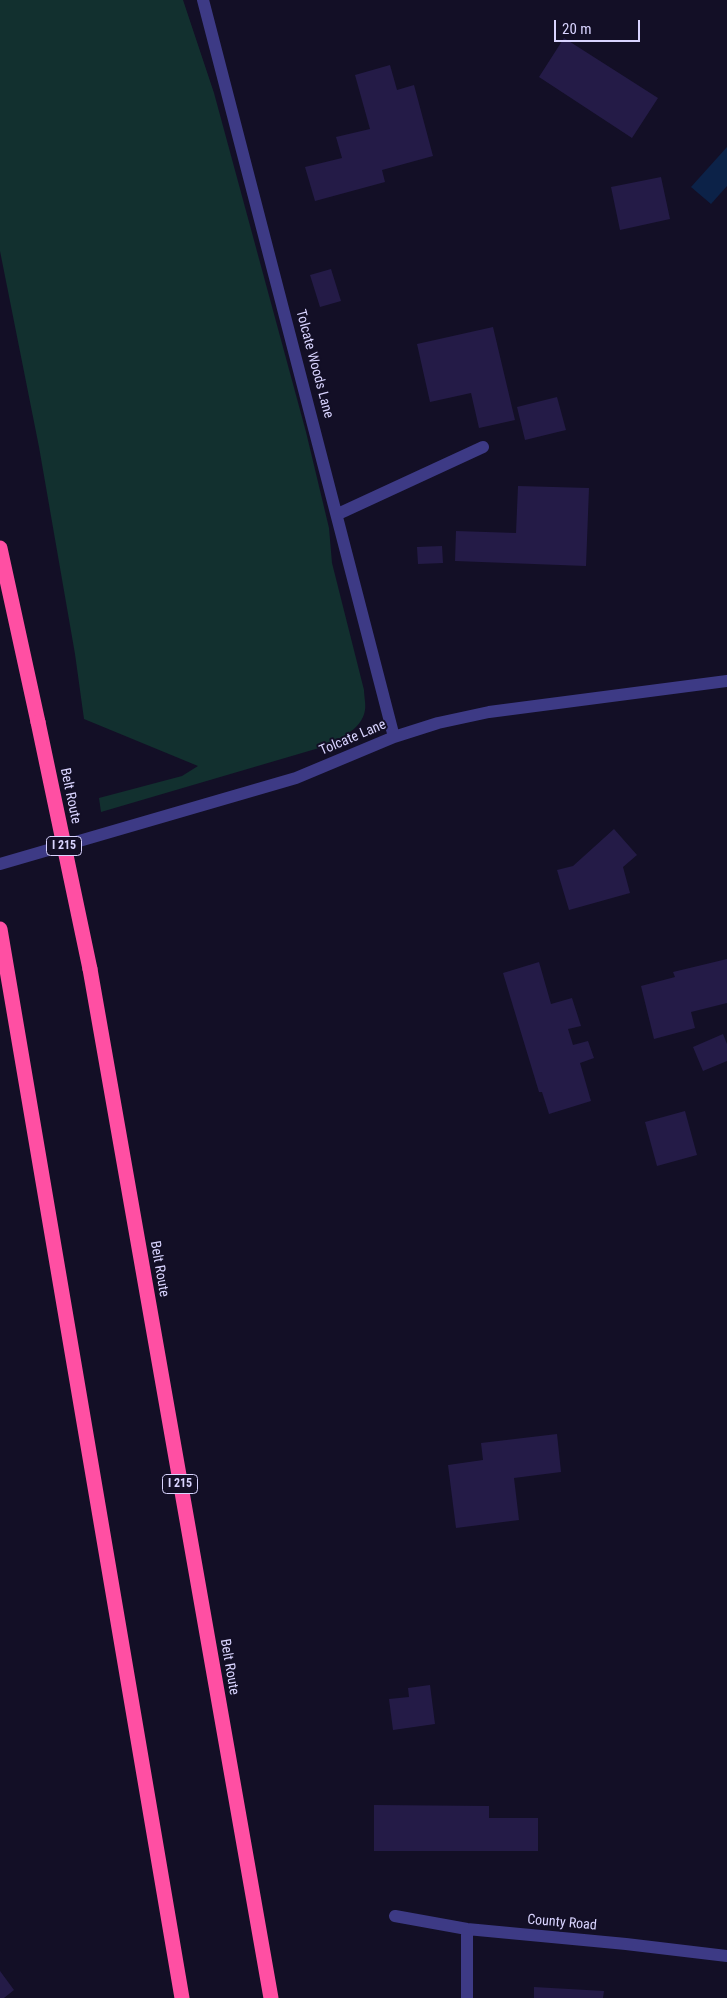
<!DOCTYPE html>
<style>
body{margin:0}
#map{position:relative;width:727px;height:1998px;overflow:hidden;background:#130f26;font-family:"Roboto Condensed",sans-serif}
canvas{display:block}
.scale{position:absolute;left:554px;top:20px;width:86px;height:22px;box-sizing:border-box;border:2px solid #d9d4ff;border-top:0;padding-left:6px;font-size:15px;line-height:18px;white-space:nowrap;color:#d9d4ff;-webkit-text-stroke:4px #130f26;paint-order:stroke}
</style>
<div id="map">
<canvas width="727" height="1998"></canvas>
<div class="scale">20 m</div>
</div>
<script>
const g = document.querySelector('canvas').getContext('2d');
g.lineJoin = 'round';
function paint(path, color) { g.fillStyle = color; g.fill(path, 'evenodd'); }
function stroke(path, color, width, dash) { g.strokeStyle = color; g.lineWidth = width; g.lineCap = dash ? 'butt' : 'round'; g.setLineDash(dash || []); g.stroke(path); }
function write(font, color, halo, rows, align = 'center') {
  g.font = font + ' "Roboto Condensed",sans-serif'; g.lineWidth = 4; g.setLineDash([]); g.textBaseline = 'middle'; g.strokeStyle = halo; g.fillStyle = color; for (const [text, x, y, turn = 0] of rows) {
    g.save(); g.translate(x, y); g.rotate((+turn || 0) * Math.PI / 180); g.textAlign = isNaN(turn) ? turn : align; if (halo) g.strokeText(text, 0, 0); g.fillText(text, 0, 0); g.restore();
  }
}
const green = new Path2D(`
 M 0,0 L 183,0 L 214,93 L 306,432 L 329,528 L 332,563 L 364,690 C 364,696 366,704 365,710 C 362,731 336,740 319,748 L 101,812 L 99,798 L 182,776 L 198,766 L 84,719 L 75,654 L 39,447 L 0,251 Z`);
const water = new Path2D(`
 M 727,147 L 727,186 L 711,204 L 691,187 Z`);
const building = new Path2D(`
 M 564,38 L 658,98 L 632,138 L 539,77 Z
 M 390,65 L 397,90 L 414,85 L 433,156 L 382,170 L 385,182 L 315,201 L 305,167 L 342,158 L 336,137 L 370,129 L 355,75 Z
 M 661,177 L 670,219 L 620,230 L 611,187 Z
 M 331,269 L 341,301 L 320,307 L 310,275 Z
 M 493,327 L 515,420 L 479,428 L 471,393 L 430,402 L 417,344 Z
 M 557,397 L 566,430 L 525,440 L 517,407 Z
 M 518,486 L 589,488 L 586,566 L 455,561 L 456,531 L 516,533 Z
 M 442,546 L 443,563 L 418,564 L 417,547 Z
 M 614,829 L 637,855 L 623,867 L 630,893 L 569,910 L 557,870 L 573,866 Z
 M 727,959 L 727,1003 L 691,1012 L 695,1028 L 654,1039 L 641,986 L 675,977 L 673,972 Z
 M 539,962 L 551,1004 L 572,998 L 581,1026 L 568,1029 L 573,1045 L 588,1041 L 594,1058 L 580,1063 L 591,1101 L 549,1114 L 542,1092 L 539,1092 L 503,973 Z
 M 723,1034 L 727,1044 L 727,1061 L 703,1071 L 693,1047 Z
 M 685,1111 L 697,1155 L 657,1166 L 645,1122 Z
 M 557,1434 L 561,1472 L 514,1478 L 519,1520 L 456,1528 L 448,1465 L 483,1460 L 481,1443 Z
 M 430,1685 L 435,1724 L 393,1730 L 389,1699 L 409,1697 L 408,1688 Z
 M 374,1805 L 489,1806 L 489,1818 L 538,1818 L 538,1851 L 374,1851 Z
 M 0,1971 L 14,1990 L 4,1998 L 0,1998 Z
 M 534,1987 L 604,1991 L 603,1998 L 534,1998 Z`);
const minor = new Path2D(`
 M 203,0 L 394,737
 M 338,514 L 483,447
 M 0,864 L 296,778 L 394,737 L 438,723 L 489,712 L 727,681
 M 395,1916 L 467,1929 L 626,1944 L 727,1956
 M 467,1929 L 467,1998`);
const highway = new Path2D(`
 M 0,548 L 38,722
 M 0,929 L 182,1998
 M 90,969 L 271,1998`);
const highwayBridge = new Path2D(`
 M 38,722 L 90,969`);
const shields = [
 [64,846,35],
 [180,1484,35]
];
const shieldNames = [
 ["I 215",64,846],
 ["I 215",180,1484]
];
const streetNames = [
 ["Tolcate Woods Lane",314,364,75],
 ["Tolcate Lane",353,738,-23],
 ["Belt Route",70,796,78],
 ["Belt Route",159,1269,80],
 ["Belt Route",229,1667,80],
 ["County Road",562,1923,5]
];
paint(green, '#12302f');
paint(water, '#0c2248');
paint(building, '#241b47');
stroke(minor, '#3d3a85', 12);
stroke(highway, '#ff4fa3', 15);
stroke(highwayBridge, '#ff4fa3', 15);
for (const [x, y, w] of shields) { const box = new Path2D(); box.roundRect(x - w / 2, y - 9.5, w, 19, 4); g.fillStyle = '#130f26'; g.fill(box); stroke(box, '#d9d4ff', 1); }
write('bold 12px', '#d9d4ff', null, shieldNames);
write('14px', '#d9d4ff', '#130f26', streetNames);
</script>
